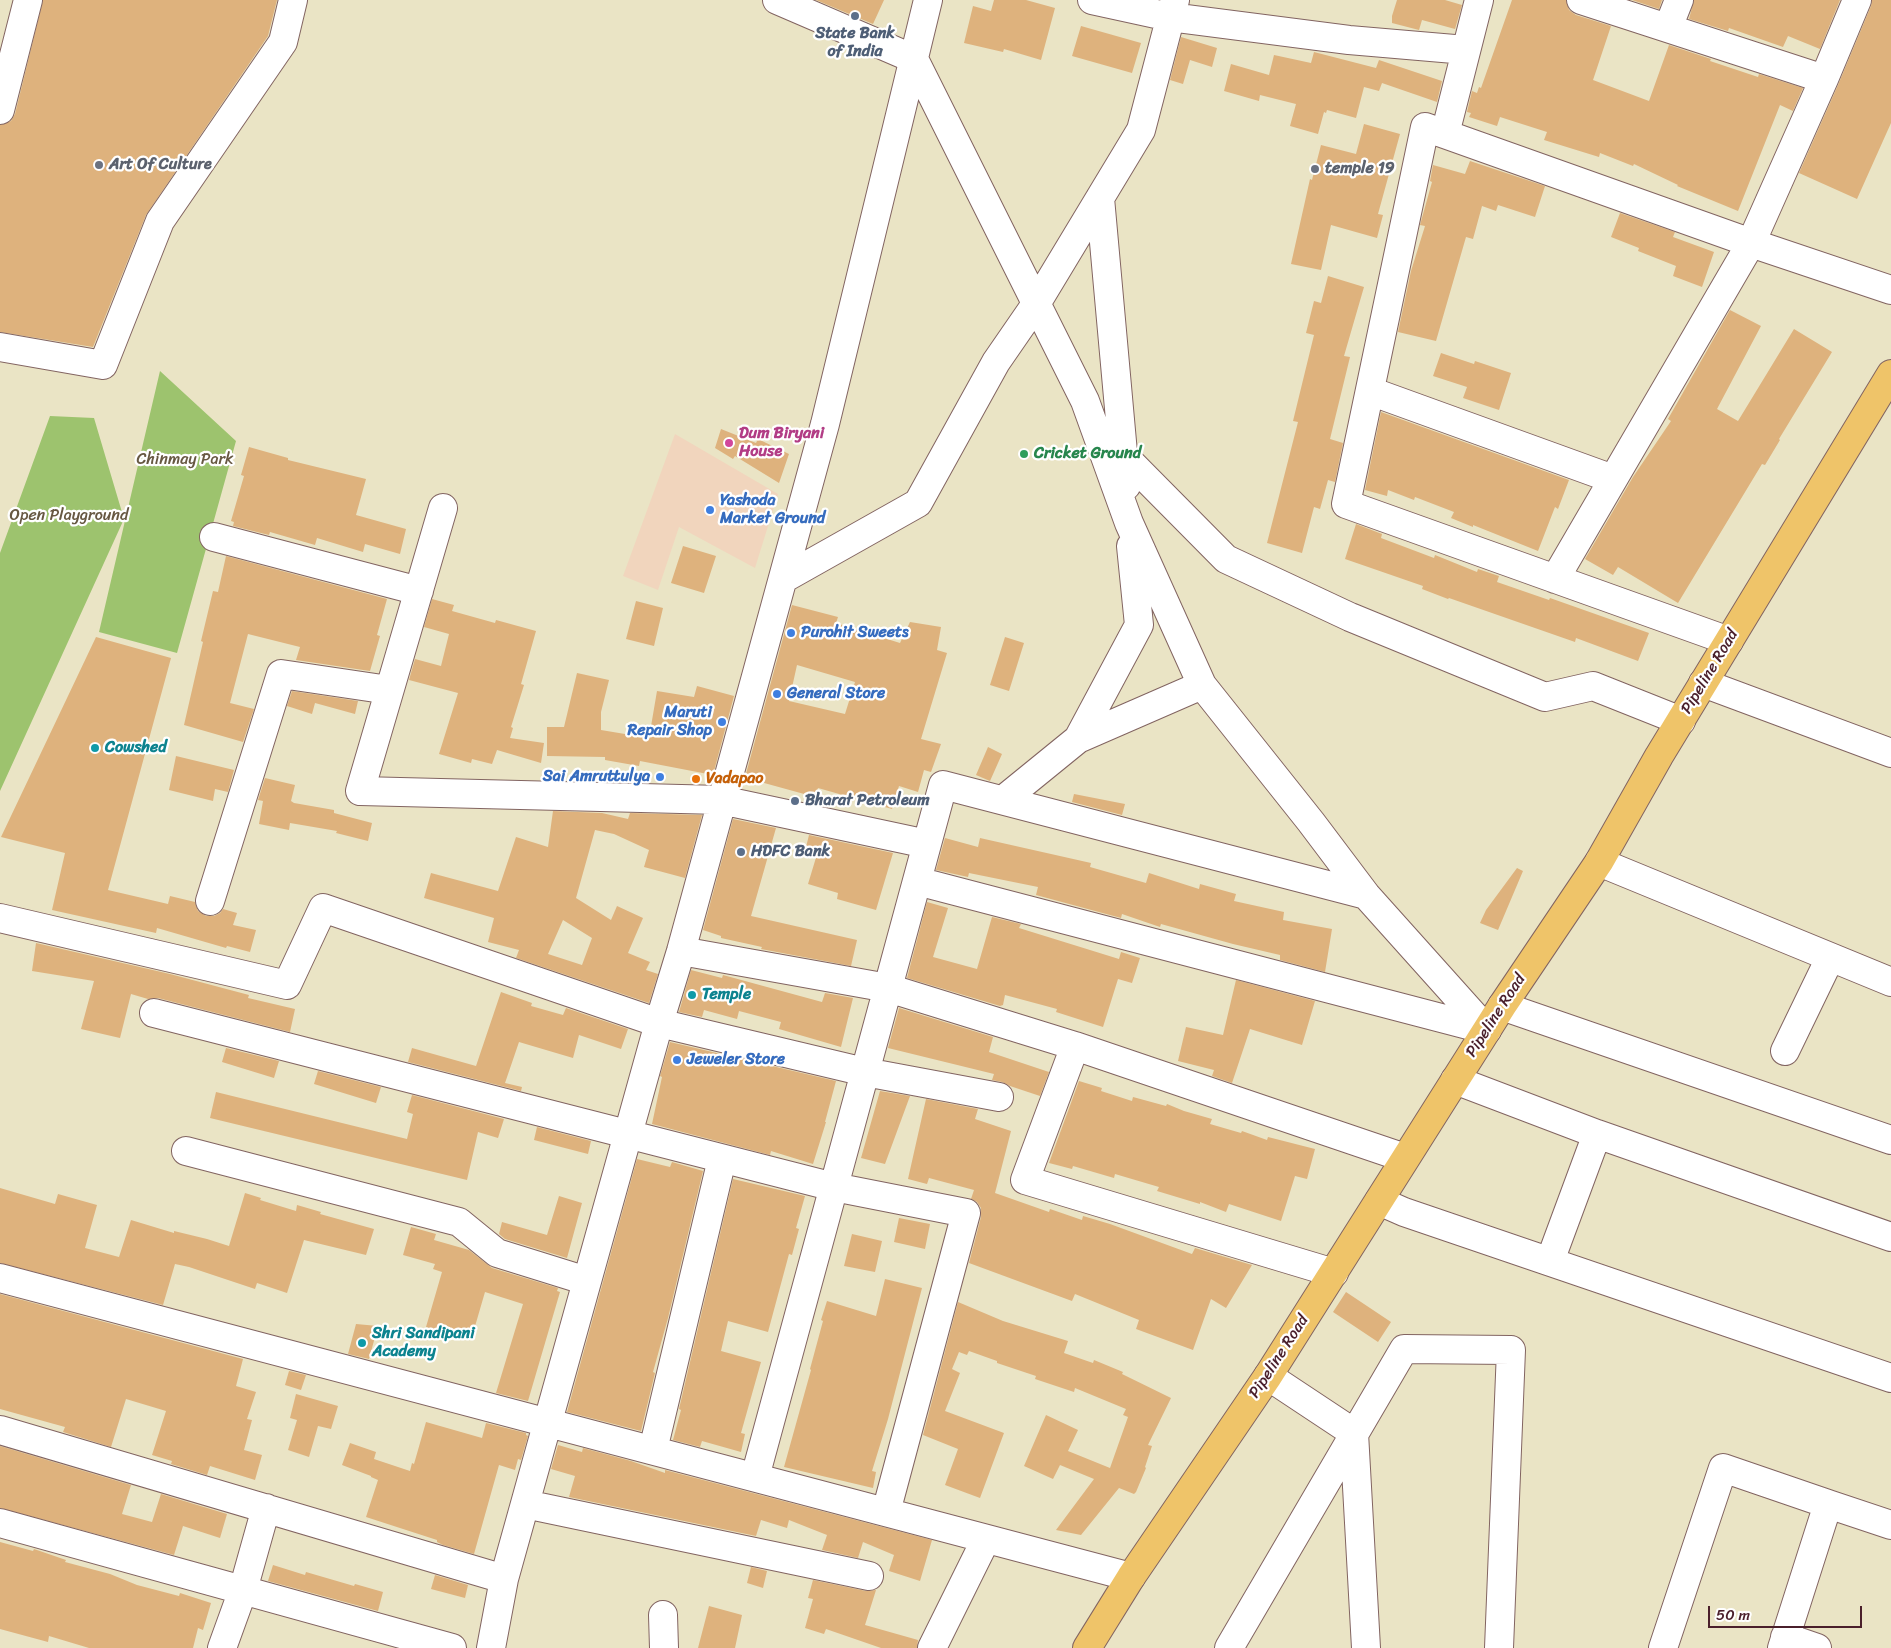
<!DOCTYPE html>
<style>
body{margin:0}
#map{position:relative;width:1891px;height:1648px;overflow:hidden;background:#eae4c5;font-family:Sriracha,sans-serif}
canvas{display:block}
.scale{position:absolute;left:1708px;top:1606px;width:154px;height:22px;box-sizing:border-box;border:2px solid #4a1f2b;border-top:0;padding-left:6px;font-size:15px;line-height:18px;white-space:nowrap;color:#4a1f2b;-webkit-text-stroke:4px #fff;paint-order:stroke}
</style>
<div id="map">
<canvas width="1891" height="1648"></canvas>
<div class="scale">50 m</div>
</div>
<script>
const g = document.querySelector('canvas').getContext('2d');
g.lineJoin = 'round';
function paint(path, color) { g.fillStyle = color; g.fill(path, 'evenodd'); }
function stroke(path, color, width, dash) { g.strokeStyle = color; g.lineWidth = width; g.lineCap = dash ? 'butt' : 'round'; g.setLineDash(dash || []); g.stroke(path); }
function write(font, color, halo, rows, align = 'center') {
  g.font = font + ' Sriracha,sans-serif'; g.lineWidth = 4.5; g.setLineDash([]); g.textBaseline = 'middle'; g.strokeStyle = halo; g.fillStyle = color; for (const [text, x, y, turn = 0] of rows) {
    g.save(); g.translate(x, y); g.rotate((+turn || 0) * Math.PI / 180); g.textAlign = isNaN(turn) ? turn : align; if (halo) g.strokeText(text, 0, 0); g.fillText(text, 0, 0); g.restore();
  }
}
const built = new Path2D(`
 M 675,434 L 778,494 L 755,568 L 679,527 L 658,590 L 623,576 Z`);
const green = new Path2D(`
 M 160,371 L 236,441 L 177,653 L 99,632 Z
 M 50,416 L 94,418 L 124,519 L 0,791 L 0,553 Z`);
const building = new Path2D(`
 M 43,0 L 277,0 L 268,36 L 146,215 L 93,347 L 0,332 L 0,125 L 11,121 L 15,114 Z
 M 816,0 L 884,0 L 873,24 Z
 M 994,0 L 1026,0 L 1055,8 L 1041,60 L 1004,49 L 1003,52 L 964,43 L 973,6 L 991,11 Z
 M 1397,0 L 1445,0 L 1462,5 L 1455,29 L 1422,20 L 1419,30 L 1392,23 L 1392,16 Z
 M 1512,0 L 1566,0 L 1569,10 L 1576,15 L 1611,26 L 1593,80 L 1649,101 L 1669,45 L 1711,59 L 1710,61 L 1758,77 L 1759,74 L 1803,88 L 1793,111 L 1780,105 L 1738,211 L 1677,186 L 1678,185 L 1634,164 L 1633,166 L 1600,153 L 1599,157 L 1544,140 L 1547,132 L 1500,117 L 1497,126 L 1469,117 L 1471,113 L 1467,112 L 1472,91 L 1477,93 L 1479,87 L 1481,88 Z
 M 1632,0 L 1662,0 L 1659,9 Z
 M 1694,0 L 1840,0 L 1820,49 L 1788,36 L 1783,47 L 1729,28 L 1728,31 L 1689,19 Z
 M 1872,0 L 1891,0 L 1891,123 L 1857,199 L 1799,173 L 1838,85 L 1871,6 Z
 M 1081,26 L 1141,43 L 1132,73 L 1072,56 Z
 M 1181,37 L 1217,48 L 1212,67 L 1190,60 L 1183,84 L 1170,80 Z
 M 1314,52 L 1376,68 L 1379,60 L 1442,81 L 1437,102 L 1382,83 L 1379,91 L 1364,87 L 1356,118 L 1327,110 L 1326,113 L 1324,112 L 1318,134 L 1290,126 L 1296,104 L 1260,95 L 1259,101 L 1224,91 L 1231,64 L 1269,75 L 1274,55 L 1311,63 Z
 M 1364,124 L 1400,134 L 1378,214 L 1383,215 L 1377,238 L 1331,225 L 1321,270 L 1291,264 L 1310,179 L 1312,180 L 1321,145 L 1356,154 Z
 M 1470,161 L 1545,186 L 1535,217 L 1498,205 L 1496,211 L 1482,206 L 1473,239 L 1466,237 L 1436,341 L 1398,332 L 1411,271 L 1425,226 L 1420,225 L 1432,182 L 1430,181 L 1433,165 L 1465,174 Z
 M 1620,213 L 1675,232 L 1673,237 L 1714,252 L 1702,287 L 1673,276 L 1676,266 L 1638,251 L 1639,248 L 1611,237 Z
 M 1328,276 L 1364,287 L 1344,356 L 1350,357 L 1330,439 L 1343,443 L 1335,482 L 1328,480 L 1320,509 L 1314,507 L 1302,553 L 1267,543 L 1298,422 L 1293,421 L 1314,335 L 1306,333 L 1314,301 L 1321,303 Z
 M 1730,310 L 1761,326 L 1717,409 L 1738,421 L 1794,329 L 1832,352 L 1779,439 L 1780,440 L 1765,465 L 1762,464 L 1678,603 L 1618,567 L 1613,575 L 1585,559 L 1633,477 L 1671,421 L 1668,419 Z
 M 1441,353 L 1474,364 L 1475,361 L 1511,373 L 1499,410 L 1463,398 L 1467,387 L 1433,376 Z
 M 1381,412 L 1569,480 L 1558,509 L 1555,507 L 1538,551 L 1473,525 L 1473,527 L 1451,518 L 1454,512 L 1415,497 L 1414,500 L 1388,490 L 1387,496 L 1365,490 Z
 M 721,429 L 756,443 L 758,439 L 789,454 L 779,483 L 735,456 L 733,459 L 715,448 Z
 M 249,447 L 288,458 L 288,460 L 366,479 L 356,515 L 406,529 L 400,554 L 365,544 L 363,552 L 317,538 L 315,545 L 270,532 L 269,535 L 233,526 L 234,522 L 231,521 L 244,476 L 241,475 Z
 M 1356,524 L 1382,534 L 1381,538 L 1434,558 L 1435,555 L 1477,572 L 1478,569 L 1499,576 L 1497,582 L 1549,600 L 1550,598 L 1649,633 L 1638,661 L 1576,638 L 1575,642 L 1449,598 L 1448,599 L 1422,589 L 1423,586 L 1345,559 Z
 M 683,546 L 716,556 L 704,593 L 671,583 Z
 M 226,556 L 387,599 L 377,635 L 380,636 L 370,671 L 296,660 L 300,647 L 248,634 L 230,703 L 254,709 L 243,742 L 184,725 L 203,642 L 201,641 L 213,591 L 218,592 Z
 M 432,599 L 454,605 L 452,611 L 495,623 L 496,620 L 536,631 L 521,684 L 524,685 L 511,727 L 513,728 L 510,738 L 544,743 L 541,763 L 497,750 L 492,764 L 472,759 L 471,763 L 439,754 L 458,693 L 409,680 L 415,659 L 441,666 L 449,634 L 424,627 Z
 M 636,601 L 663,608 L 654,646 L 626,639 Z
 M 792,605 L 838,617 L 836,623 L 900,643 L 910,622 L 941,627 L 937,650 L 947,653 L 921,739 L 941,744 L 931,772 L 924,770 L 918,792 L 899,786 L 892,809 L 818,788 L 815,797 L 746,778 L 746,782 L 744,781 ZM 797,665 L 855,682 L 845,714 L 789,701 Z
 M 96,637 L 171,658 L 108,890 L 168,904 L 170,896 L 195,902 L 198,911 L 206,916 L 214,916 L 220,913 L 223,909 L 237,913 L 233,925 L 256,930 L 250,952 L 227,946 L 226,948 L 157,928 L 156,933 L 52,910 L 65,853 L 1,837 Z
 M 1005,637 L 1024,643 L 1009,691 L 990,685 Z
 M 577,673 L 609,680 L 601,712 L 601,730 L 649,738 L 657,691 L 694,697 L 697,686 L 734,696 L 713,775 L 640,761 L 639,766 L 605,760 L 605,757 L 547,756 L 547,727 L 564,727 Z
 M 292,691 L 358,701 L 355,714 L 315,703 L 312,714 L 287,706 Z
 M 988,747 L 1002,754 L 990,781 L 976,775 Z
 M 176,756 L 234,770 L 228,792 L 215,789 L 213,801 L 169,790 Z
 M 265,778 L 295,785 L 291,801 L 294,803 L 334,810 L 334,813 L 372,823 L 368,841 L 336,833 L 337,831 L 290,823 L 289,830 L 259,824 L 263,801 L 258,800 Z
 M 1074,794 L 1125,804 L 1122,815 L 1072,802 Z
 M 553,811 L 602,813 L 628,819 L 630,813 L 702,815 L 685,878 L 644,867 L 649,850 L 614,834 L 595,830 L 576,898 L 611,920 L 617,906 L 643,918 L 628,953 L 650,962 L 646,970 L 658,974 L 649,1003 L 516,958 L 519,950 L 488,942 L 494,918 L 424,898 L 431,873 L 498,891 L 516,837 L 548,847 ZM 563,920 L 592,938 L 582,965 L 548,954 Z
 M 733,819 L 776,828 L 751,916 L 857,940 L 851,966 L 761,949 L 762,947 L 721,938 L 721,936 L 703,930 Z
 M 809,835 L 893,853 L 876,910 L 837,899 L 838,893 L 808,884 L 818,851 L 806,847 Z
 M 945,838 L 978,847 L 980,838 L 1091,863 L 1090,867 L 1146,883 L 1149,873 L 1199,889 L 1200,884 L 1236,894 L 1234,901 L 1284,912 L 1283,920 L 1332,929 L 1325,972 L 1280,960 L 1280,955 L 1233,944 L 1161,924 L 1160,927 L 1122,914 L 1121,918 L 1036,895 L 1038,887 L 969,873 L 968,877 L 936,870 Z
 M 1517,868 L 1523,871 L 1498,930 L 1480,923 L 1486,910 Z
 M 927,902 L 948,908 L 933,957 L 977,969 L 992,917 L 1021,924 L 1019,928 L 1119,959 L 1121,952 L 1140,958 L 1132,983 L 1118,979 L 1103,1027 L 1056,1012 L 1057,1009 L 1005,995 L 1003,1005 L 1000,1006 L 907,978 Z
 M 36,943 L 170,974 L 249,995 L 248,998 L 295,1009 L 290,1032 L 158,998 L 148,999 L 131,994 L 120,1038 L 81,1029 L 94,981 L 32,971 Z
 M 691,970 L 722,978 L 723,975 L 822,1002 L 825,993 L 853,998 L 841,1047 L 779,1029 L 781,1022 L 739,1011 L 737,1019 L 704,1010 L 702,1017 L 679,1012 Z
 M 1236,980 L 1315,1001 L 1302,1045 L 1250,1029 L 1232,1083 L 1212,1076 L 1214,1070 L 1178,1061 L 1186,1027 L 1223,1035 Z
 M 501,992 L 532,1003 L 531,1006 L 563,1015 L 566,1008 L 628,1029 L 621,1049 L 579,1035 L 573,1058 L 519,1042 L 505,1083 L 522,1087 L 521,1091 L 408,1062 L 412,1048 L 476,1066 Z
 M 899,1008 L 993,1037 L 989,1052 L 1049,1072 L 1040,1096 L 1010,1086 L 1002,1082 L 992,1080 L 994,1074 L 888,1048 Z
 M 670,1042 L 836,1081 L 825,1122 L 826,1122 L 813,1164 L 771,1151 L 770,1155 L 652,1124 L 662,1077 L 660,1076 Z
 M 226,1048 L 279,1061 L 274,1078 L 222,1062 Z
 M 318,1071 L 381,1087 L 376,1103 L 314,1084 Z
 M 1079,1081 L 1102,1088 L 1101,1091 L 1132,1101 L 1133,1097 L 1166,1106 L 1167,1104 L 1184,1111 L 1212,1119 L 1210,1124 L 1241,1133 L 1242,1131 L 1267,1140 L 1268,1137 L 1315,1149 L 1307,1179 L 1295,1176 L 1281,1221 L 1229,1204 L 1226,1212 L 1200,1202 L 1200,1204 L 1157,1191 L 1159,1187 L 1115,1174 L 1114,1178 L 1073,1166 L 1072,1169 L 1049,1163 Z
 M 880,1091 L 910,1096 L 885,1164 L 861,1158 Z
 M 216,1092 L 407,1139 L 413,1114 L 407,1112 L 412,1095 L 504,1119 L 498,1138 L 478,1132 L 467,1180 L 210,1118 Z
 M 926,1099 L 978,1109 L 975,1119 L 1011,1131 L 995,1193 L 1049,1212 L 1050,1209 L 1082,1220 L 1083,1216 L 1110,1224 L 1192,1254 L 1195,1248 L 1252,1265 L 1226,1308 L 1211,1299 L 1193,1350 L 1136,1329 L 1139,1320 L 1075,1294 L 1072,1301 L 969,1263 L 981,1217 L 981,1208 L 977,1202 L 971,1199 L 974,1190 L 929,1178 L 927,1184 L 908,1179 Z
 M 537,1127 L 591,1141 L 588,1154 L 534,1140 Z
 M 637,1159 L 670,1167 L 672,1162 L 703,1171 L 668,1318 L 653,1372 L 655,1373 L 641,1431 L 567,1412 Z
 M 733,1179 L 805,1196 L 796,1228 L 799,1229 L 792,1255 L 789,1254 L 768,1332 L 728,1321 L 721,1351 L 761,1362 L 741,1433 L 745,1434 L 741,1452 L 702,1441 L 700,1447 L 673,1440 L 681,1410 L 679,1409 Z
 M 0,1188 L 55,1204 L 58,1194 L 97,1205 L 85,1248 L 119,1257 L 131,1220 L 174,1233 L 174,1231 L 207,1239 L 229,1246 L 245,1193 L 261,1198 L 260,1200 L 296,1211 L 297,1205 L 321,1212 L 320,1214 L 374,1229 L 366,1255 L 304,1240 L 287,1293 L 257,1283 L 255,1289 L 189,1267 L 175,1264 L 163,1305 L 0,1263 Z
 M 559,1196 L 582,1203 L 567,1258 L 505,1239 L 499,1234 L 502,1222 L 547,1235 Z
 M 899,1218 L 930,1224 L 925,1249 L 894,1242 Z
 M 411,1227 L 436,1234 L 434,1240 L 469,1250 L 492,1268 L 558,1288 L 557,1291 L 560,1292 L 528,1401 L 496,1393 L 523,1304 L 485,1292 L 471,1340 L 426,1327 L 442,1272 L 433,1269 L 435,1264 L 403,1255 Z
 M 852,1234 L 882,1241 L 875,1272 L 844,1266 Z
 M 885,1279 L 922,1288 L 888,1419 L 872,1471 L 876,1472 L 873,1488 L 784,1467 L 811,1370 L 810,1369 L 823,1321 L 821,1320 L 827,1301 L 876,1316 Z
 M 1346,1292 L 1391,1322 L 1378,1342 L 1333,1312 Z
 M 0,1294 L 243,1359 L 236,1386 L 256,1392 L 247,1419 L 252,1420 L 244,1450 L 262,1455 L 255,1480 L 210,1466 L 207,1475 L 171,1464 L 172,1461 L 152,1455 L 166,1411 L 126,1399 L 111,1447 L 63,1432 L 65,1427 L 0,1409 Z
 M 958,1302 L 1003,1321 L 1068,1341 L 1064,1353 L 1093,1363 L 1094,1360 L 1123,1372 L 1122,1374 L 1171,1398 L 1148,1445 L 1152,1446 L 1145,1467 L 1146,1468 L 1136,1492 L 1134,1494 L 1119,1488 L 1081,1535 L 1056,1530 L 1094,1479 L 1060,1465 L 1053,1479 L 1024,1466 L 1046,1415 L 1078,1430 L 1068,1451 L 1110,1468 L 1128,1417 L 1123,1415 L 1126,1409 L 1075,1388 L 1074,1392 L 1035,1379 L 1036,1376 L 997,1363 L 997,1361 L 969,1351 L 967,1355 L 959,1352 L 952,1369 L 960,1373 L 945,1411 L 1004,1433 L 980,1498 L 945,1485 L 958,1449 L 923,1435 Z
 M 356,1324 L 378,1326 L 369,1359 L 348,1354 Z
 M 289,1371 L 306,1375 L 301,1390 L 285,1385 Z
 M 296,1394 L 338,1406 L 331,1429 L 318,1426 L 309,1457 L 288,1450 L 297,1420 L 290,1418 Z
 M 426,1422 L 482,1438 L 486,1423 L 526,1433 L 526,1435 L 528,1436 L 521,1460 L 518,1459 L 515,1470 L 499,1465 L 474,1554 L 443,1545 L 437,1542 L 437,1540 L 366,1517 L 378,1480 L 371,1477 L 371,1476 L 342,1465 L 350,1443 L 376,1452 L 374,1459 L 410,1471 L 412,1463 L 414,1464 Z
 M 558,1445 L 582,1452 L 583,1448 L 631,1461 L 665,1473 L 665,1470 L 932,1540 L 920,1581 L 889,1571 L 894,1555 L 863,1542 L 858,1558 L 822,1550 L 827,1535 L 789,1520 L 787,1528 L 761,1520 L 756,1536 L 569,1497 L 575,1476 L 551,1469 Z
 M 0,1446 L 131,1485 L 122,1514 L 152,1522 L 161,1494 L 227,1514 L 220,1538 L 183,1526 L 174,1555 L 0,1508 Z
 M 0,1542 L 33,1551 L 34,1549 L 66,1560 L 65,1562 L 110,1574 L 137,1585 L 179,1596 L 180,1593 L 211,1603 L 203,1630 L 198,1628 L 193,1648 L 89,1648 L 49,1636 L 48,1642 L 0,1629 Z
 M 273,1565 L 305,1575 L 306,1572 L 354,1586 L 355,1584 L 383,1592 L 378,1611 L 268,1581 Z
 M 751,1567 L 767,1571 L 763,1588 L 747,1583 Z
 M 435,1575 L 468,1585 L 465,1598 L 431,1589 Z
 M 813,1580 L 866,1591 L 876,1590 L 865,1625 L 918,1640 L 917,1648 L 881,1648 L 826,1629 L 824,1634 L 805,1628 L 813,1599 L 808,1598 Z
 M 709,1606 L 742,1615 L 735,1648 L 698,1648 Z`);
const minor = new Path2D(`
 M 777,0 L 914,59 L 1085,401 L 1129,523 L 1202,685 L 1311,822 L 1366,895 L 1487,1030
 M 1092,0 L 1170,17 L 1349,40 L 1466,50
 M 1581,0 L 1824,79
 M 1668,28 L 1679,0
 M 0,110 L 28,0
 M 1445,134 L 1479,0
 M 1100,198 L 1126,486
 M 0,347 L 103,365 L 160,221 L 283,42 L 293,0
 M 1370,391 L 1613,479
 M 1123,455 L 1226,559 L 1350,617 L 1545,697 L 1593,686 L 1681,721
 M 443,508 L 360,791 L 721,800 L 927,844
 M 214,537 L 419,591
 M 783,579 L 918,503 L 996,362 L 1036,304 L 1141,130 L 1175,0
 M 1555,579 L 1751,243 L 1824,79 L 1857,0
 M 1729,641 L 1346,504 L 1425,127 L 1751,243 L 1891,290
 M 1703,683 L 1891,753
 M 1078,739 L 1202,685
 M 1003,800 L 1078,739 L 1139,625 L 1131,546
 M 1599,862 L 1891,982
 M 917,881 L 1487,1030
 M 210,901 L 281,674 L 389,690
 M 0,918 L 287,985 L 323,908 L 659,1023 L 865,1072 L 999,1097
 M 681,951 L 888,988 L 1075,1046 L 1025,1180 L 1334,1273
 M 1502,1006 L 1891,1140
 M 154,1013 L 834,1187 L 966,1213 L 886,1512
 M 1075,1046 L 1405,1158
 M 1785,1051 L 1830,958
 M 1455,1080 L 1597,1134 L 1891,1237
 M 186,1151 L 459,1222 L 497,1253 L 587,1281
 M 1379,1201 L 1404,1212 L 1891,1378
 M 1550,1261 L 1597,1134
 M 0,1278 L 1131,1577
 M 1268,1376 L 1354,1433 L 1366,1648
 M 0,1430 L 504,1579
 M 653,1450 L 722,1159
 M 755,1477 L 943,785 L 1366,895
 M 525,1504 L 869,1576
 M 0,1523 L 452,1648
 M 663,1615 L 664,1648
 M 1785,1637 L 1817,1648
 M 222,1648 L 243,1590 L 266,1508
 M 491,1648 L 504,1579 L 659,1023 L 681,951 L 825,424 L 928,0
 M 932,1648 L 986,1539
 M 1229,1648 L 1404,1349 L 1511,1350 L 1499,1648
 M 1663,1648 L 1723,1468 L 1828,1504
 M 1782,1648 L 1828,1504 L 1891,1525`);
const major = new Path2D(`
 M 1087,1648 L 1131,1577 L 1268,1376 L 1502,1006 L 1599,862 L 1659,756 L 1891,374`);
const markers = [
 [855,16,5,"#5c6f8a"],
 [99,165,5,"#6b7280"],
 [1315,169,5,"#6b7280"],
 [729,443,5,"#d1479c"],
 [1024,454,5,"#2e9e5b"],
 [710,510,5,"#3f7fe0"],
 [791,633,5,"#3f7fe0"],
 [777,694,5,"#3f7fe0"],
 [722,722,5,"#3f7fe0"],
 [95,748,5,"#0f9aa8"],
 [660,777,5,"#3f7fe0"],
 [696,779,5,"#e8710a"],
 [795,801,5,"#5c6f8a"],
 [741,852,5,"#5c6f8a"],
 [692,995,5,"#0f9aa8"],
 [677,1060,5,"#3f7fe0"],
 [362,1343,5,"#0f9aa8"]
];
const serviceNames = [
 ["State Bank",855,34,"center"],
 ["of India",855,52,"center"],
 ["Bharat Petroleum",805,801],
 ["HDFC Bank",751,852]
];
const worshipNames = [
 ["Art Of Culture",109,165],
 ["temple 19",1325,169]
];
const hotelNames = [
 ["Dum Biryani",739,434],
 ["House",739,452]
];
const leisureNames = [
 ["Cricket Ground",1034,454]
];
const parkNames = [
 ["Chinmay Park",185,460],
 ["Open Playground",69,516]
];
const shopNames = [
 ["Yashoda",720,501],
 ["Market Ground",720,519],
 ["Purohit Sweets",801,633],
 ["General Store",787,694],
 ["Maruti",712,713,"right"],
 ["Repair Shop",712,731,"right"],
 ["Sai Amruttulya",650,777,"right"],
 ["Jeweler Store",687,1060]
];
const streetNames = [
 ["Pipeline Road",1710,672,-59],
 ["Pipeline Road",1496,1016,-57],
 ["Pipeline Road",1279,1357,-57]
];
const cultureNames = [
 ["Cowshed",105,748],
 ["Temple",702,995],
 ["Shri Sandipani",372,1334],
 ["Academy",372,1352]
];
const foodNames = [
 ["Vadapao",706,779]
];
paint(built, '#f1d5bd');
paint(green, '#9dc36e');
paint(building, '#deb27d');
stroke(minor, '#826461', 30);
stroke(major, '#826461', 30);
stroke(minor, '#fff', 28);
stroke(major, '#efc469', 28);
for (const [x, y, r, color] of markers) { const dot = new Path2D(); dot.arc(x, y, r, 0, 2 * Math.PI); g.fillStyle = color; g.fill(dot); stroke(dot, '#fff', 2); }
write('bold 16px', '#4e5e75', '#fff', serviceNames, 'left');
write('bold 16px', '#5b616d', '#fff', worshipNames, 'left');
write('bold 16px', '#b23c85', '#fff', hotelNames, 'left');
write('bold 16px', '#27864d', '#fff', leisureNames, 'left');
write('16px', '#675842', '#fff', parkNames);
write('bold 16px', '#366cbe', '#fff', shopNames, 'left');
write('16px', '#4a1f2b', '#fff', streetNames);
write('bold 16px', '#0d838f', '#fff', cultureNames, 'left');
write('bold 16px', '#c56008', '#fff', foodNames, 'left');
</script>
